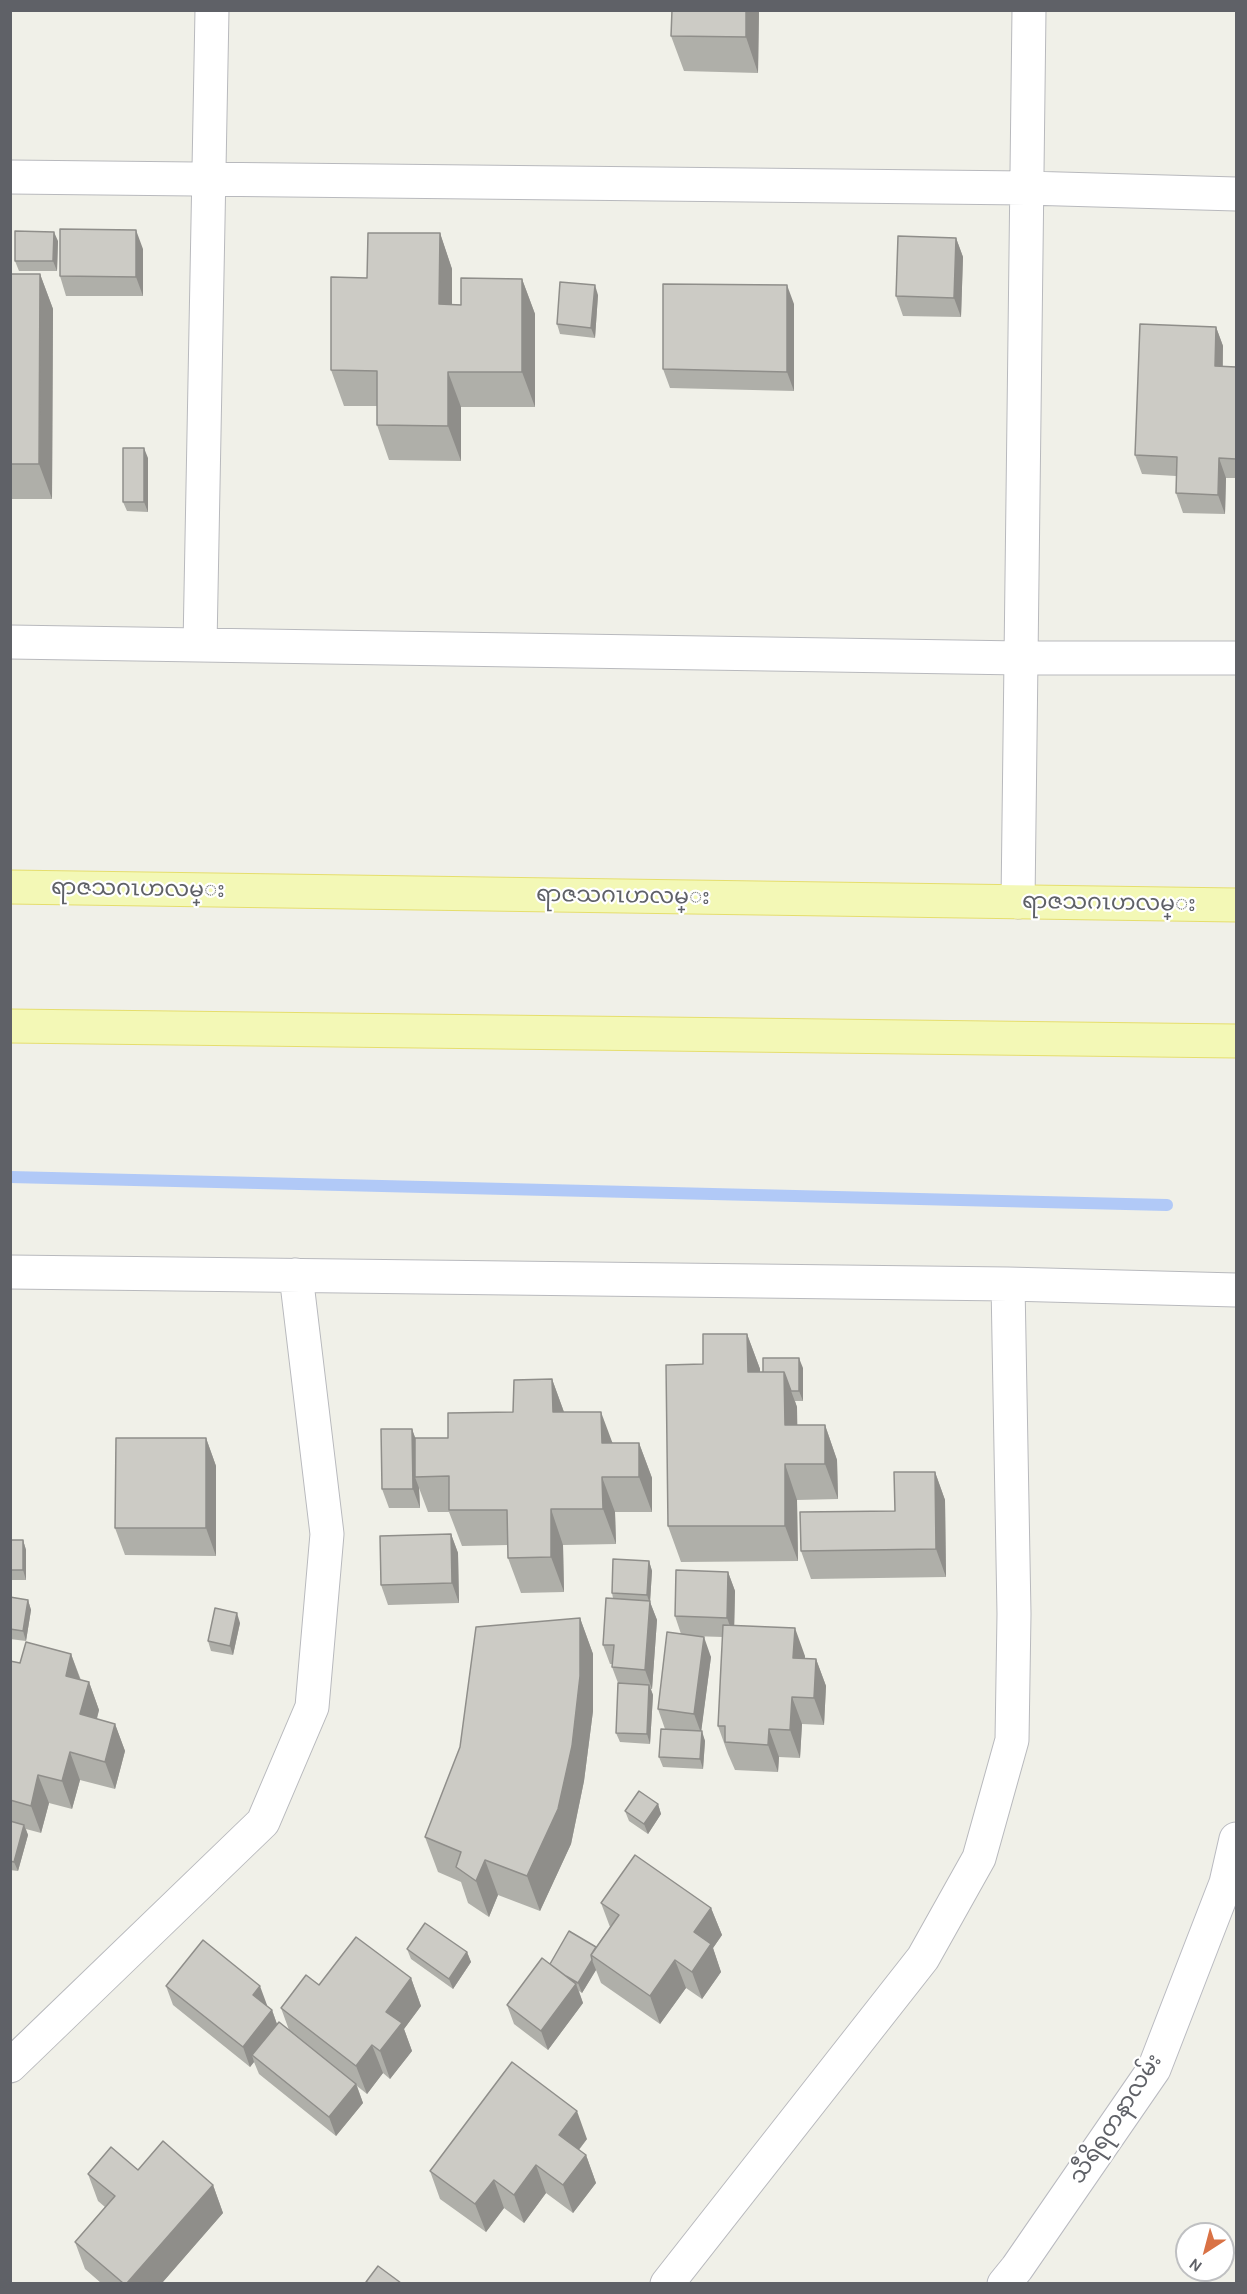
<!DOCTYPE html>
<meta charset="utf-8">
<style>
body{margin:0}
#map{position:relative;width:1247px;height:2294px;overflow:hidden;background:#f0f0e8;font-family:Karla,sans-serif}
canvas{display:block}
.frame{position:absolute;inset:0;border:12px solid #5f6167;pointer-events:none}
.north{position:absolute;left:1175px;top:2222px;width:60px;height:60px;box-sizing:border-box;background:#fff;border:2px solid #bfc0c2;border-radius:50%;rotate:216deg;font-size:16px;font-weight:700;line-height:24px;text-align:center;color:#5f6167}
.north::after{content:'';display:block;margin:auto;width:21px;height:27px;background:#d97245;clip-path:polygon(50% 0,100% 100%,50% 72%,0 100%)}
</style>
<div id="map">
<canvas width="1247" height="2294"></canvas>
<div class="frame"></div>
<div class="north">N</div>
</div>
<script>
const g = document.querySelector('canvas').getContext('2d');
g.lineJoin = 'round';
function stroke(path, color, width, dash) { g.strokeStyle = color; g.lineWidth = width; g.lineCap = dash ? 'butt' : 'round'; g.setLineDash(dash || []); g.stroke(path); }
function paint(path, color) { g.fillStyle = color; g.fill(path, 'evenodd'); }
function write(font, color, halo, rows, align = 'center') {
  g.font = font + ' Karla,"Noto Sans Myanmar",sans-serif'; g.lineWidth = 4.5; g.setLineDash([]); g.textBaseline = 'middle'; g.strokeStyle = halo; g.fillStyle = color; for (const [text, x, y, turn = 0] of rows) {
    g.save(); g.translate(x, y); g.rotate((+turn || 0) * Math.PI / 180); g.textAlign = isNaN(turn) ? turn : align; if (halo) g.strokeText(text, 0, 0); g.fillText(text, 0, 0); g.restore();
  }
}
const stream = new Path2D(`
 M 10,1177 L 1167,1205`);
const street = new Path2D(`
 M 10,177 L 1026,188 L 1236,194
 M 10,642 L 1021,658 L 1236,658
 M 200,645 L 212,10
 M 1018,902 L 1029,10
 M 10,1272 L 1008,1284 L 1236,1290
 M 10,2066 L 263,1822 L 312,1707 L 327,1534 L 296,1275
 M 667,2284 L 923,1958 L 979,1858 L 1012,1740 L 1014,1614 L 1008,1284`);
const secondary = new Path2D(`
 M 1004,2284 L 1017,2268 L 1154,2069 L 1226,1883 L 1236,1839`);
const primary = new Path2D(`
 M 10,887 L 1236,905
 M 10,1026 L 1236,1041`);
const wall = new Path2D(`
 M 759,10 L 758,73 L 684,71 L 671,36 Z
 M 440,233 L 452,269 L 452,304 L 461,305 L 522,279 L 535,314 L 535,407 L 461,407 L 461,461 L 389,460 L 377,425 L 377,406 L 344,406 L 331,370 L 367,278 Z
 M 956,238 L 963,257 L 961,317 L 903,316 L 896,296 Z
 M 58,241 L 57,271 L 19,271 L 15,261 Z
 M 143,249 L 143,296 L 66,296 L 60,276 Z
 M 10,274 L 40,274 L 53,309 L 52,499 L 10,499 Z
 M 598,295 L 595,338 L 560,334 L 557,324 Z
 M 794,304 L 794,391 L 670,388 L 663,369 Z
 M 1216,327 L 1223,346 L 1223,366 L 1236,367 L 1236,478 L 1226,478 L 1225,514 L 1183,513 L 1176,493 L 1176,476 L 1142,474 L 1135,455 Z
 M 148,458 L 148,512 L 127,511 L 123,502 Z
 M 747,1334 L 760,1369 L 760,1372 L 803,1368 L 803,1401 L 795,1401 L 797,1407 L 797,1425 L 825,1425 L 837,1460 L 838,1499 L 797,1500 L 798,1561 L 681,1562 L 668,1526 L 703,1364 Z
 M 552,1379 L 564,1412 L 613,1443 L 639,1443 L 652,1478 L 652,1512 L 615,1512 L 616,1544 L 563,1545 L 564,1592 L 521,1593 L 508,1558 L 508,1545 L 462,1546 L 449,1512 L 428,1512 L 419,1488 L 420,1508 L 389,1508 L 382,1489 L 412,1429 L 415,1438 L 448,1438 L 513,1412 Z
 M 206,1438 L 216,1466 L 216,1556 L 125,1555 L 115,1528 Z
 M 935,1472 L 945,1500 L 946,1577 L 811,1579 L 801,1551 L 895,1511 Z
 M 451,1534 L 458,1553 L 459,1603 L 388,1605 L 381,1585 Z
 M 10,1540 L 23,1540 L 26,1550 L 26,1580 L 10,1580 Z
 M 649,1561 L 652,1571 L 650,1602 L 657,1620 L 652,1689 L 651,1689 L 653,1695 L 650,1744 L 620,1742 L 616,1733 L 618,1683 L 612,1667 L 613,1664 L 610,1664 L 603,1645 L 613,1598 L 612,1593 Z
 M 728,1572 L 735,1591 L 734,1625 L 805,1656 L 805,1658 L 816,1659 L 826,1686 L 824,1725 L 802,1724 L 800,1758 L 779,1757 L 778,1772 L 735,1770 L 728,1754 L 718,1726 L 723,1637 L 692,1636 L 711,1657 L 701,1731 L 705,1741 L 703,1769 L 663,1767 L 659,1757 L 672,1729 L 665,1729 L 658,1709 L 681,1634 L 675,1616 Z
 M 10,1597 L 28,1600 L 31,1610 L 26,1641 L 10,1639 Z
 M 580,1618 L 593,1654 L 593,1711 L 584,1781 L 571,1844 L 540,1911 L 498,1895 L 489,1917 L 468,1903 L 461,1882 L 438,1872 L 425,1837 Z
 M 240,1623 L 233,1655 L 211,1651 L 208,1641 Z
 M 71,1654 L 81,1680 L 89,1682 L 99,1710 L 97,1719 L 115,1724 L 125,1751 L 115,1789 L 80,1780 L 72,1809 L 49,1803 L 41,1833 L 26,1829 L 28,1835 L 18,1871 L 10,1870 L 10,1661 L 20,1663 Z
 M 658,1804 L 661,1814 L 648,1834 L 629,1821 L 625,1811 Z
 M 601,1903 L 711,1908 L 722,1935 L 713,1948 L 721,1972 L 702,1999 L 686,1988 L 660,2024 L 601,1983 L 596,1970 L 582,1993 L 579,1991 L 583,2003 L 548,2050 L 514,2024 L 507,2005 L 550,1964 L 596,1947 L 610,1927 Z
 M 407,1949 L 467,1952 L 471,1962 L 453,1989 L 411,1959 Z
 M 411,1978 L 421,2006 L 404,2029 L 412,2051 L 390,2079 L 383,2073 L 367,2094 L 357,2086 L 363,2103 L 336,2136 L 259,2074 L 254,2062 L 250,2067 L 173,2005 L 166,1986 L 267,2005 L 267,2006 L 272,2010 L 277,2024 L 289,2030 L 281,2008 L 319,1985 Z
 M 587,2139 L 579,2150 L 586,2155 L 596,2183 L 573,2213 L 546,2193 L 524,2223 L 504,2208 L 486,2232 L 440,2199 L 430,2171 Z
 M 138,2170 L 213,2185 L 223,2213 L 162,2283 L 101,2283 L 85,2269 L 75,2242 L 105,2207 L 98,2201 L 88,2174 Z`);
const shadedWall = new Path2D(`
 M 746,10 L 759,10 L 758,73 L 746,37 Z
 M 136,230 L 143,249 L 143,296 L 136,277 Z
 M 54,232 L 58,241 L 57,271 L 53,261 Z
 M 440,233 L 452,269 L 452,339 L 439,304 Z
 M 956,238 L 963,257 L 961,317 L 954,298 Z
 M 40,274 L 53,309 L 52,499 L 39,464 Z
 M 522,279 L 535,314 L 535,407 L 522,372 Z
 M 595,285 L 598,295 L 595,338 L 591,328 Z
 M 787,285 L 794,304 L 794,391 L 787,372 Z
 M 1216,327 L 1223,346 L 1222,385 L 1215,366 Z
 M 448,372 L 461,407 L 461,461 L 448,426 Z
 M 144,448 L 148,458 L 148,512 L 144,502 Z
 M 1219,458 L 1226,478 L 1225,514 L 1218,495 Z
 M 747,1334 L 760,1369 L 761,1407 L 748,1372 Z
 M 799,1358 L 803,1368 L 803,1401 L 799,1391 Z
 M 784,1372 L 797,1407 L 798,1460 L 785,1425 Z
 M 552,1379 L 565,1415 L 553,1412 Z
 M 601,1412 L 614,1447 L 615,1478 L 602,1443 Z
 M 825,1425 L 837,1460 L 838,1499 L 825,1464 Z
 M 412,1429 L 419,1448 L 415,1477 L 419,1488 L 420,1508 L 413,1489 Z
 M 206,1438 L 216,1466 L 216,1556 L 206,1528 Z
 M 639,1443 L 652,1478 L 652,1512 L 639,1477 Z
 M 785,1464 L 797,1500 L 798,1561 L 785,1526 Z
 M 935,1472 L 945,1500 L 946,1577 L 936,1549 Z
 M 602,1477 L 615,1512 L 616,1544 L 603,1509 Z
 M 551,1509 L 563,1545 L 564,1592 L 551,1557 Z
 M 451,1534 L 458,1553 L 459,1603 L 452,1583 Z
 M 23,1540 L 26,1550 L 26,1580 L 23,1570 Z
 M 649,1561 L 652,1571 L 650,1602 L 657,1620 L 652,1689 L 645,1670 L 650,1604 L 647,1595 Z
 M 728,1572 L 735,1591 L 734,1637 L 727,1618 Z
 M 28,1600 L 31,1610 L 26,1641 L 23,1631 Z
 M 237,1613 L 240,1623 L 233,1655 L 230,1646 Z
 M 580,1618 L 593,1654 L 593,1711 L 584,1781 L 571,1844 L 540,1911 L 527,1876 Z
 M 795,1628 L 805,1656 L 803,1686 L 793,1658 Z
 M 704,1637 L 711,1657 L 701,1733 L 694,1714 Z
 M 71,1654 L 81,1682 L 66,1676 Z
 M 816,1659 L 826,1686 L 824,1725 L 814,1698 Z
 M 89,1682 L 99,1710 L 90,1742 L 80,1714 Z
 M 649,1685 L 653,1695 L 650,1744 L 647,1734 Z
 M 792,1697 L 802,1724 L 800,1758 L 790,1730 Z
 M 115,1724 L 125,1751 L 115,1789 L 105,1762 Z
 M 769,1729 L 779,1757 L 778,1772 L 768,1745 Z
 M 702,1731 L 705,1741 L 703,1769 L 700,1759 Z
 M 70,1752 L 80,1780 L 72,1809 L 62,1781 Z
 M 38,1775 L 49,1803 L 41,1833 L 31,1806 Z
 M 658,1804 L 661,1814 L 648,1834 L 644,1824 Z
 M 24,1825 L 28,1835 L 18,1871 L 14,1862 Z
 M 485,1860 L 498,1895 L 489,1917 L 476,1881 Z
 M 711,1908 L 722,1935 L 713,1948 L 721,1972 L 702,1999 L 692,1972 L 694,1932 Z
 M 467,1952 L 471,1962 L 453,1989 L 449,1979 Z
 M 592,1960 L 596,1970 L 582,1993 L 578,1983 Z
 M 675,1960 L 686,1988 L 660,2024 L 650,1996 Z
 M 411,1978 L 421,2006 L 404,2029 L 412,2051 L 390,2079 L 380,2051 L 386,2012 Z
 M 576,1984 L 583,2003 L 548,2050 L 541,2031 Z
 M 260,1986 L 267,2005 L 260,2014 L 253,1995 Z
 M 272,2010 L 279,2030 L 252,2055 L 254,2062 L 250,2067 L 243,2047 Z
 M 372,2045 L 383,2073 L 367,2094 L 356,2066 Z
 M 356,2084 L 363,2103 L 336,2136 L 329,2117 Z
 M 577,2111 L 587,2139 L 569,2162 L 559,2135 Z
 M 586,2155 L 596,2183 L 573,2213 L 563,2185 Z
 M 536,2165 L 546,2193 L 524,2223 L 514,2195 Z
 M 494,2180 L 504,2208 L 486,2232 L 475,2204 Z
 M 213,2185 L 223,2213 L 162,2283 L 127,2283 Z`);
const building = new Path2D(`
 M 672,10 L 746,10 L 746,37 L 671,36 Z
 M 60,229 L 136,230 L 136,277 L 60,276 Z
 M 15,231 L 54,232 L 53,261 L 15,261 Z
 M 368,233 L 440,233 L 439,304 L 461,305 L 461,278 L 522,279 L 522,372 L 448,372 L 448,426 L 377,425 L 377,371 L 331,370 L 331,277 L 367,278 Z
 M 898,236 L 956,238 L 954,298 L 896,296 Z
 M 10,274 L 40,274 L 39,464 L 10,464 Z
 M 560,282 L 595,285 L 591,328 L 557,324 Z
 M 663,284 L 787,285 L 787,372 L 663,369 Z
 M 1140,324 L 1216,327 L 1215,366 L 1236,367 L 1236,459 L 1219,458 L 1218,495 L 1176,493 L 1177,457 L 1135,455 Z
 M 123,448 L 144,448 L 144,502 L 123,502 Z
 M 703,1334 L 747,1334 L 748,1372 L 784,1372 L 785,1425 L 825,1425 L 825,1464 L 785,1464 L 785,1526 L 668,1526 L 666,1365 L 703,1364 Z
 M 763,1358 L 799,1358 L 799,1391 L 791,1391 L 784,1372 L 763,1372 Z
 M 552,1379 L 553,1412 L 601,1412 L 602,1443 L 639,1443 L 639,1477 L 602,1477 L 603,1509 L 551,1509 L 551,1557 L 508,1558 L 507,1510 L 449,1510 L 449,1476 L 415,1477 L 415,1438 L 448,1438 L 448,1413 L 513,1412 L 514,1380 Z
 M 381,1429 L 412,1429 L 413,1489 L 382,1489 Z
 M 116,1438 L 206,1438 L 206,1528 L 115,1528 Z
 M 894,1472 L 935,1472 L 936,1549 L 801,1551 L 800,1512 L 895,1511 Z
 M 451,1534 L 452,1583 L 381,1585 L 380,1536 Z
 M 10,1540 L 23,1540 L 23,1570 L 10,1570 Z
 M 613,1559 L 649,1561 L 647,1595 L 612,1593 Z
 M 676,1570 L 728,1572 L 727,1618 L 675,1616 Z
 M 10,1597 L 28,1600 L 23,1631 L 10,1629 Z
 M 606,1598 L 650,1601 L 645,1670 L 612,1667 L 614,1645 L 603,1645 Z
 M 215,1608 L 237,1613 L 230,1646 L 208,1641 Z
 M 580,1618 L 580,1676 L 572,1746 L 558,1809 L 527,1876 L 485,1860 L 476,1881 L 456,1867 L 461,1852 L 425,1837 L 460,1747 L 476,1627 Z
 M 723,1625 L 795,1628 L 793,1658 L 816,1659 L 814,1698 L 792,1697 L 790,1730 L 769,1729 L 768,1745 L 725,1742 L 725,1726 L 718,1726 Z
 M 667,1632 L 704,1637 L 694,1714 L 658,1709 Z
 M 26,1642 L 71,1654 L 66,1676 L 89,1682 L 80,1714 L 115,1724 L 105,1762 L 70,1752 L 62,1781 L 38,1775 L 31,1806 L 10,1800 L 10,1661 L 20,1663 Z
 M 618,1683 L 649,1685 L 647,1734 L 616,1733 Z
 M 661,1729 L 702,1731 L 700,1759 L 659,1757 Z
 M 639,1791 L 658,1804 L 644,1824 L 625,1811 Z
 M 10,1821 L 24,1825 L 14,1862 L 10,1861 Z
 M 635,1855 L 711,1908 L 694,1932 L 711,1944 L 692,1972 L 675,1960 L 650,1996 L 591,1955 L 619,1915 L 601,1903 Z
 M 425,1923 L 467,1952 L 449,1979 L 407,1949 Z
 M 569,1931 L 596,1947 L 591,1955 L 592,1960 L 578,1983 L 566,1976 L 550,1964 Z
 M 356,1937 L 411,1978 L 386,2012 L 402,2023 L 380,2051 L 372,2045 L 356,2066 L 281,2008 L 306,1975 L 319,1985 Z
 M 203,1940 L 260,1986 L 253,1995 L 272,2010 L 243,2047 L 166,1986 Z
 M 542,1958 L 576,1984 L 541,2031 L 507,2005 Z
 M 279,2022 L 356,2084 L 329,2117 L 252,2055 Z
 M 512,2062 L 577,2111 L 559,2135 L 586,2155 L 563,2185 L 536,2165 L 514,2195 L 494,2180 L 475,2204 L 430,2171 Z
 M 163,2141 L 213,2185 L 127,2283 L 123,2283 L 75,2242 L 115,2196 L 88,2174 L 111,2147 L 138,2170 Z
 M 378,2266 L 401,2283 L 369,2283 L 366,2282 Z`);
const streetNames = [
 ["ရာဇသဂၤဟလမ္း",138,889,1],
 ["ရာဇသဂၤဟလမ္း",623,896,1],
 ["ရာဇသဂၤဟလမ္း",1109,903,1],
 ["သီရိရတနာလမ်း",1116,2119,-57]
];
stroke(stream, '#b1c9f7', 12);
stroke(street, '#b8b9bd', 35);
stroke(secondary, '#b9bac0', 35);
stroke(primary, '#e5de6d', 35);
stroke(street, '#fff', 33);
stroke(secondary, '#fff', 33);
stroke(primary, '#f3f8b6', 33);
paint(wall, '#afafa9');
paint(shadedWall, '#8f8e8a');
paint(building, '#cccbc5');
stroke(building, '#8f8e8a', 1.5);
write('22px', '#5f6167', '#fff', streetNames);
</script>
